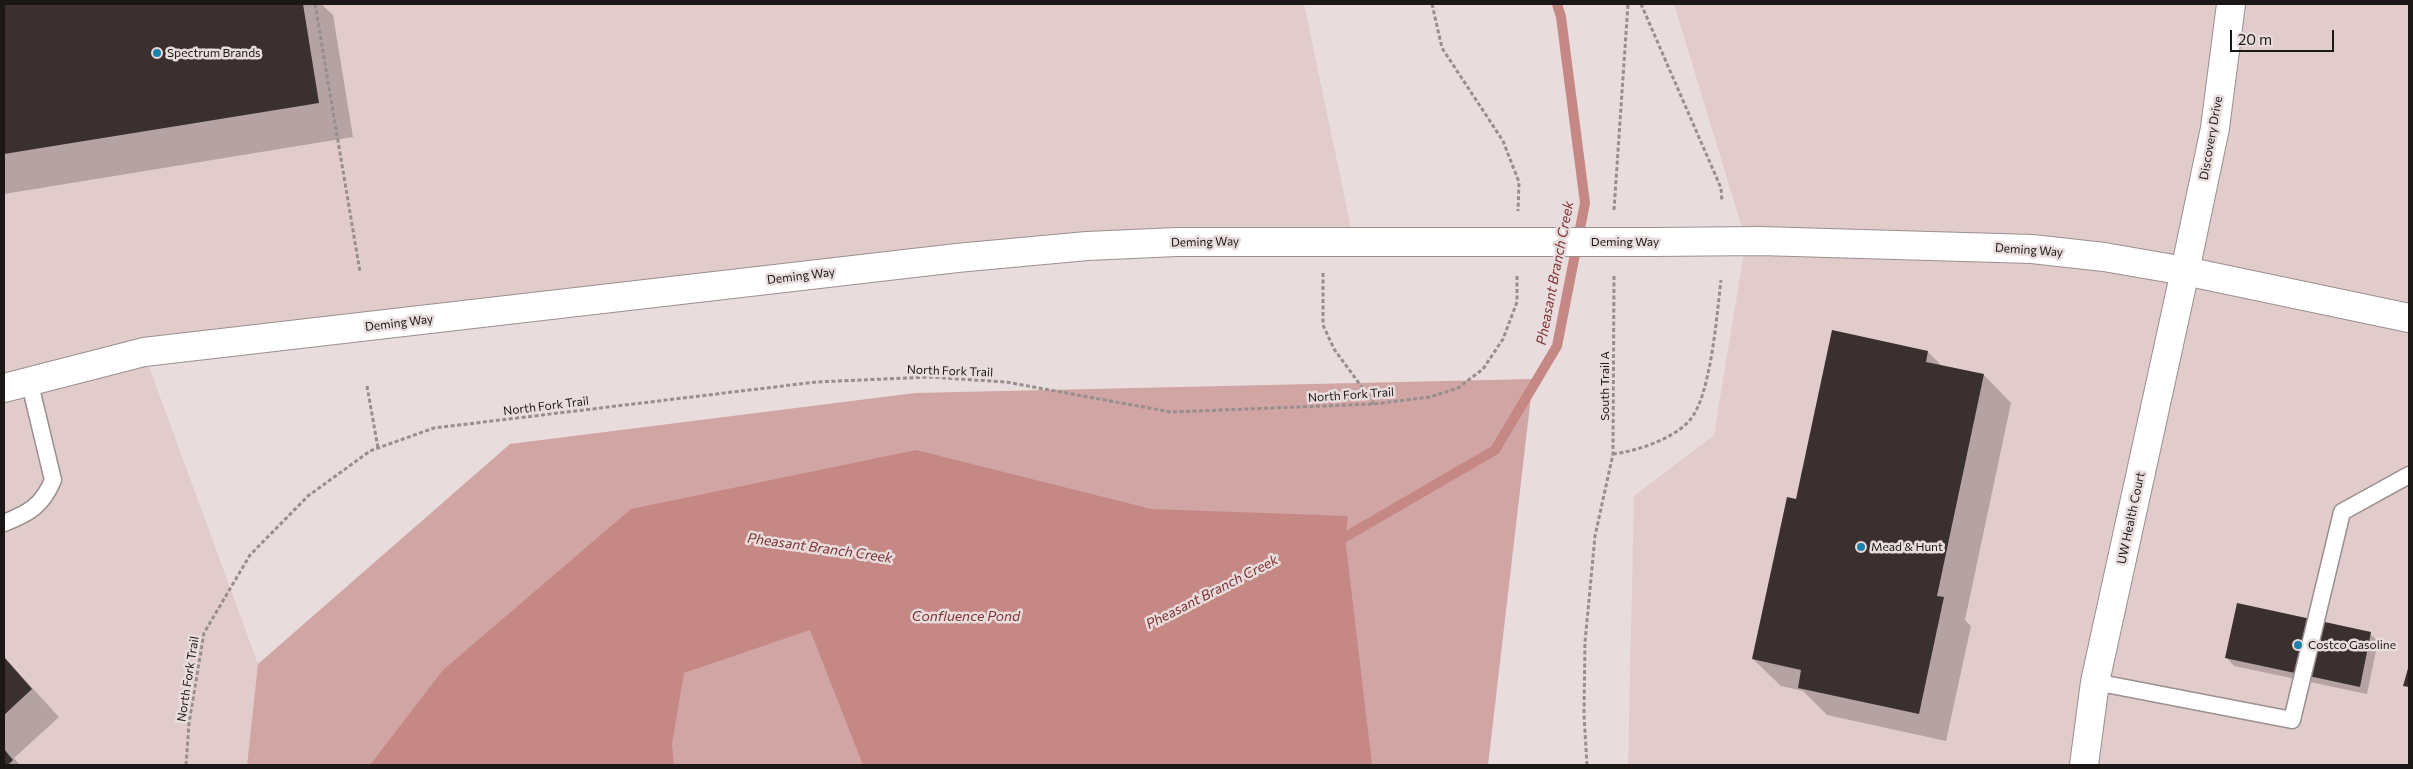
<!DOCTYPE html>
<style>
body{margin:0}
#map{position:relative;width:2413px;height:769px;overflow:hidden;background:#e8dcdc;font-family:Commissioner,sans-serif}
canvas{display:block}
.frame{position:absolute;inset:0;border:5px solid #1b1717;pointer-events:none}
.scale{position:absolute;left:2230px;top:30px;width:104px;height:22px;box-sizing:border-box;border:2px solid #1b1717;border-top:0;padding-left:6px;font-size:15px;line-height:18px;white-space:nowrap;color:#1b1717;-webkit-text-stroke:4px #e8dcdc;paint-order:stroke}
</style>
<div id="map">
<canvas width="2413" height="769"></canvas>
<div class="frame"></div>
<div class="scale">20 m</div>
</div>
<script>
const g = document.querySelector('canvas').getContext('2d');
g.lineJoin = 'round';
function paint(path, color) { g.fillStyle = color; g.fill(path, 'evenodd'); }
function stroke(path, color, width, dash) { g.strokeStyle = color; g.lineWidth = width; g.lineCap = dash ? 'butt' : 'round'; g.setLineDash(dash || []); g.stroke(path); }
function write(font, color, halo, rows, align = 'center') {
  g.font = font + ' Commissioner,sans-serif'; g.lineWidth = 5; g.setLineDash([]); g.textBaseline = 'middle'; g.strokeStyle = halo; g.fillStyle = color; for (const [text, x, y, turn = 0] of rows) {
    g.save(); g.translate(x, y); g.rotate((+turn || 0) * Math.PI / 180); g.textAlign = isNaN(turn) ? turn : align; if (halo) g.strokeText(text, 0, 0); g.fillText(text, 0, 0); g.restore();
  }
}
const built = new Path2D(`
 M 4,4 L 1304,4 L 1354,242 L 1177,242 L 144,353 L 258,664 L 247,765 L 4,765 Z
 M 1674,4 L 2409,4 L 2409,765 L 1628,765 L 1634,496 L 1714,435 L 1746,241 Z`);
const green = new Path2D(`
 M 1533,379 L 1488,765 L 247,765 L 258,664 L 510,444 L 915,393 Z`);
const water = new Path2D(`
 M 916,450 L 1151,509 L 1348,516 L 1345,537 L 1372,765 L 863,765 L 810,630 L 684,673 L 672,744 L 674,765 L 370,765 L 443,670 L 631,509 Z`);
const shadow = new Path2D(`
 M 4,4 L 321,4 L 333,15 L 353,137 L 4,194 Z
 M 1928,352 L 1942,366 L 1984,375 L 2011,403 L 1965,620 L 1971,626 L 1946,741 L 1827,715 L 1803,691 L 1781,686 L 1753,659 L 1797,500 Z
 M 2370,634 L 2378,641 L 2367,694 L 2234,666 L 2227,658 Z
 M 4,657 L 59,717 L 14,758 L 20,765 L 4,765 Z`);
const stream = new Path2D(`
 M 1333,544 L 1495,450 L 1557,346 L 1585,203 L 1561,17 L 1557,4`);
const building = new Path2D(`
 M 4,4 L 303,4 L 319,103 L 4,154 Z
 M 1832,330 L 1928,351 L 1926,362 L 1984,374 L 1937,596 L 1944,597 L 1919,714 L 1798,688 L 1801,670 L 1752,659 L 1787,497 L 1796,499 Z
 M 2237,603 L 2371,632 L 2360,687 L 2225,658 Z
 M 4,657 L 32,689 L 4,715 Z
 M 2409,665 L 2409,687 L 2403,686 Z
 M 4,749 L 13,760 L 8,765 L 4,765 Z`);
const path = new Path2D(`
 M 315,4 L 360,272
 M 1432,4 L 1442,48 L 1503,141 L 1519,182 L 1518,211
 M 1641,4 L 1721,188 L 1722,202
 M 1614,210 L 1628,4
 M 1323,273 L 1323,325 L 1334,349 L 1374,404
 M 367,386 L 378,448
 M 1613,454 C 1637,451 1673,439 1689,421 C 1711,398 1717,312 1721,280
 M 186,765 L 189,723 L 204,633 L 250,555 L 308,496 L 370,451 L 378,448 L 434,428 L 816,382 L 930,377 L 1006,382 L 1171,412 L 1374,404 L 1430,397 L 1458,388 L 1483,369 L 1503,339 L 1517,302 L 1517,274
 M 1587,765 L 1584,715 L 1585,642 L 1595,536 L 1613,454 L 1614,274`);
const service = new Path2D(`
 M 4,523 C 29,513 42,506 53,480 L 29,380
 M 2095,682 L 2292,720 L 2342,512 L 2409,475`);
const minor = new Path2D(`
 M 2084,765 L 2095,682 L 2185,271`);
const tertiary = new Path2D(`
 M 1654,242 L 1760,241 L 2032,249 L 2104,257 L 2185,271 L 2409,318
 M 2185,271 L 2215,128 L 2231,4
 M 4,388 L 144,352 L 957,258 L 1087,246 L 1177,242 L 1477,242`);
const tertiaryBridge = new Path2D(`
 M 1477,242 L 1654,242`);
const markers = [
 [157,53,5,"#1a81ab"],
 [1861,547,5,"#1a81ab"],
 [2298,645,5,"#1a81ab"]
];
const poiNames = [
 ["Spectrum Brands",167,53],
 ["Mead & Hunt",1871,547],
 ["Costco Gasoline",2308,645]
];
const streetNames = [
 ["Discovery Drive",2211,138,-80],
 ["Deming Way",1205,242,-1],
 ["Deming Way",1625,242],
 ["Deming Way",2029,250,4],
 ["Deming Way",801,276,-7],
 ["Deming Way",399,323,-7],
 ["North Fork Trail",950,371,2],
 ["South Trail A",1605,386,-90],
 ["North Fork Trail",1351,395,-4],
 ["North Fork Trail",546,406,-7],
 ["UW Health Court",2131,518,-78],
 ["North Fork Trail",188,679,-81]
];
const waterNames = [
 ["Pheasant Branch Creek",1555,273,-79],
 ["Pheasant Branch Creek",820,548,8],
 ["Pheasant Branch Creek",1212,592,-27],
 ["Confluence Pond",966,616]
];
paint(built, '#e1cccb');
paint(green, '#d0a5a3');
paint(water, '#c68885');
paint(shadow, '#0003');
stroke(stream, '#c68885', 10);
paint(building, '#39302f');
stroke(service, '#9b8f8f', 19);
stroke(minor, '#9b8f8f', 30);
stroke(tertiary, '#9b8f8f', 30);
stroke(path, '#978e8e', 3, [4, 2.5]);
stroke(service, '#fff', 16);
stroke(minor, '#fff', 28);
stroke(tertiary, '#fff', 28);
stroke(tertiaryBridge, '#9b8f8f', 30, []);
stroke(tertiaryBridge, '#fff', 28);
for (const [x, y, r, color] of markers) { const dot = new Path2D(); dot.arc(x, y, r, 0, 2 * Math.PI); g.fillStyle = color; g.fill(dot); stroke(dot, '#e8dcdc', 2); }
write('12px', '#1b1717', '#e8dcdc', poiNames, 'left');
write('12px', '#1b1717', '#e8dcdc', streetNames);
write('italic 14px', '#7e3133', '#e8dcdc', waterNames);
</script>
